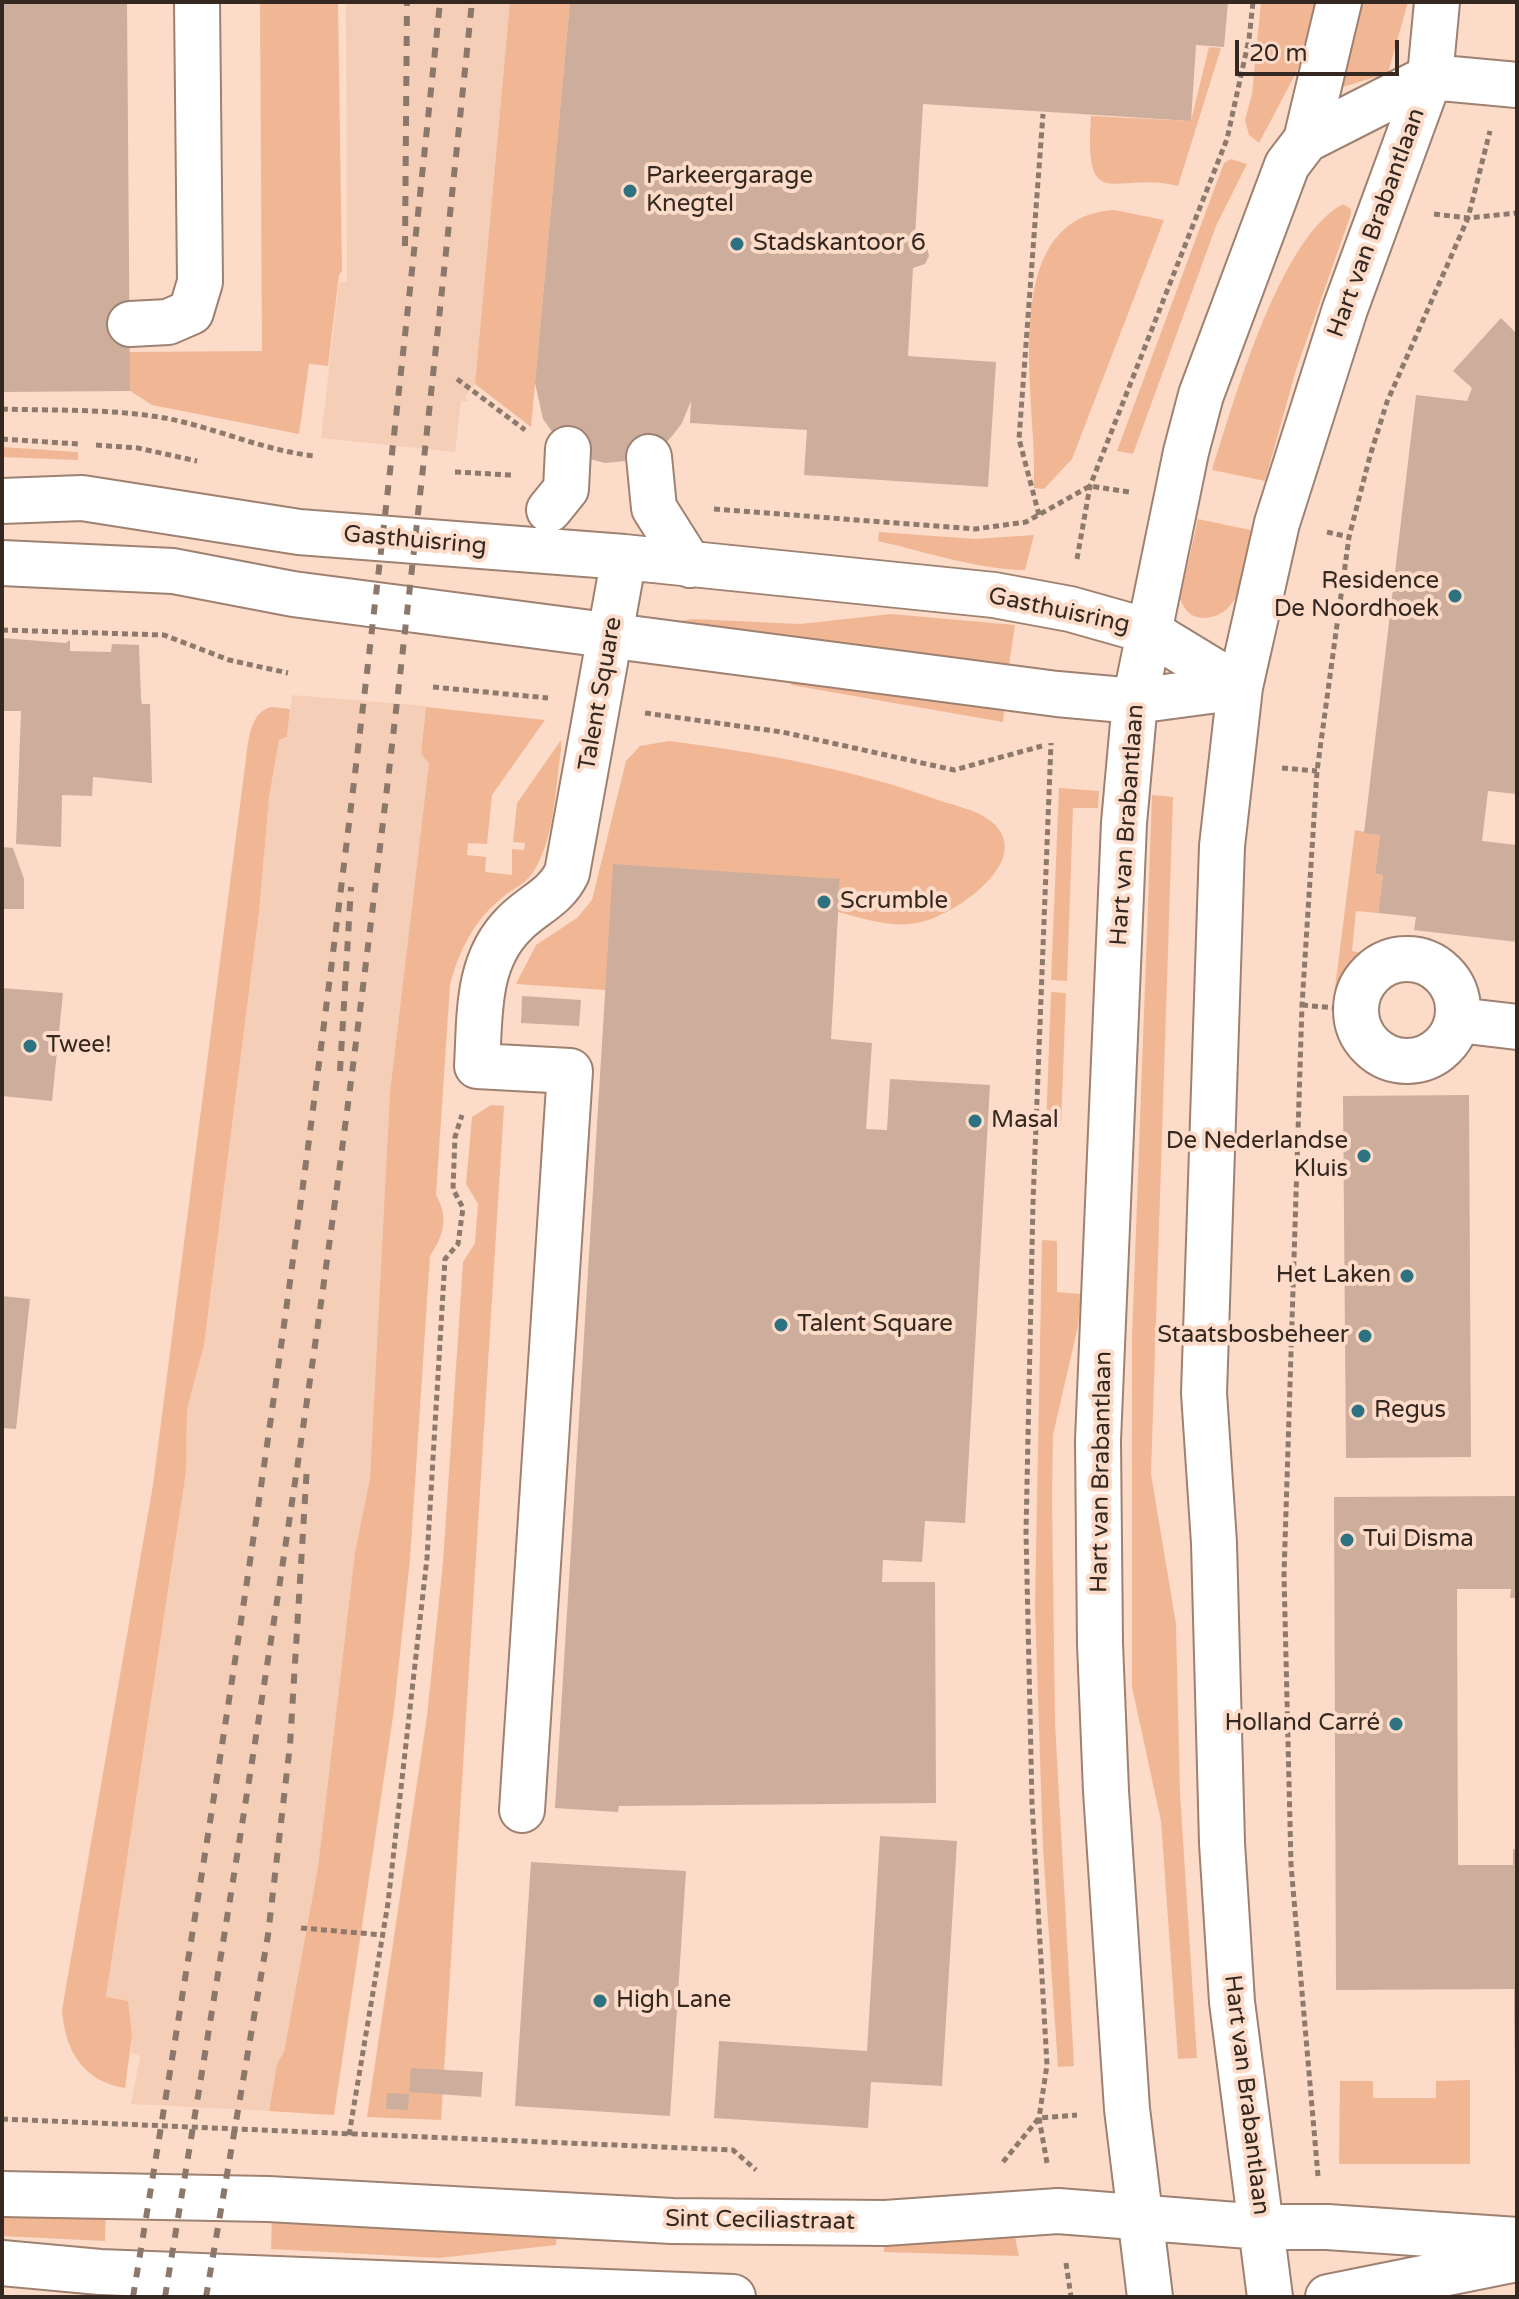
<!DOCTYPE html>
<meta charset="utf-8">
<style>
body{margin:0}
#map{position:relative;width:1519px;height:2299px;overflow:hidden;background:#fcdbc9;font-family:"Varela Round",sans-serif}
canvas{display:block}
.frame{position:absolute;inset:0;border:4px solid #342821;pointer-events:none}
.scale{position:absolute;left:1235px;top:40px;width:164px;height:36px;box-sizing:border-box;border:4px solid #342821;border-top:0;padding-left:10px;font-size:24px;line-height:28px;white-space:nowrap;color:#342821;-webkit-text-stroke:6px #fcdbc9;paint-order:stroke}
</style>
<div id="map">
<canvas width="1519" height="2299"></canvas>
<div class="frame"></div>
<div class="scale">20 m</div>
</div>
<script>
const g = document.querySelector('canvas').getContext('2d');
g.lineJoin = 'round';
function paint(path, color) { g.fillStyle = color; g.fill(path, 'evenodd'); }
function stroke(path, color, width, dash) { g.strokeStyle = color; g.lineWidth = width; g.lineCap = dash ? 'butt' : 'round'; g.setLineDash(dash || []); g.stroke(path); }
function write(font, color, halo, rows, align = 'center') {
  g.font = font + ' "Varela Round",sans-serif'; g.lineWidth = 8; g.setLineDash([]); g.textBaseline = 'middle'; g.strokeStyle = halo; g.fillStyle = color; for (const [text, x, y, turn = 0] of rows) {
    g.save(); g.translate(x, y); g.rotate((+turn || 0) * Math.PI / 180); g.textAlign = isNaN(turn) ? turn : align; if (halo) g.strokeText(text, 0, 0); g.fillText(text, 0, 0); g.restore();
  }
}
const built = new Path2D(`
 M 346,2 L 510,2 L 475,384 L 465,397 L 469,401 L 461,401 L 455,452 L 321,438 L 339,282 L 347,282 Z
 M 292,695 L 426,706 L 421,752 L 429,764 L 427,787 L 390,1092 L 370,1478 L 355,1552 L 318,1867 L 284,2052 L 277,2064 L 269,2111 L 131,2104 L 140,2056 L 131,2053 L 132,2036 L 106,1998 L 186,1472 L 187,1409 L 204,1345 L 259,913 L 269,798 L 279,740 L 287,737 Z`);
const green = new Path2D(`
 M 260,2 L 338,2 L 342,271 L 339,275 L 328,366 L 309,364 L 299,434 L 152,405 L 129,390 L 129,352 L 262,351 Z
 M 510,2 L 570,2 L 531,427 L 475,384 Z
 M 1261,2 L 1322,2 L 1298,69 L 1259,143 L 1249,135 L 1245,120 L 1252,94 Z
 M 1356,2 L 1408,2 L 1388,73 L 1343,87 L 1339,85 Z
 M 1209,47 L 1221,48 L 1178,186 C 1115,170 1084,218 1091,116 L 1191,121 Z
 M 1231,159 L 1247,164 L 1216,226 L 1133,454 L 1117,451 L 1224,163 Z
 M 1343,204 L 1351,209 L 1351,214 L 1296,370 L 1265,481 L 1212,470 C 1234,402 1279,238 1343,204 Z
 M 1114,210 L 1164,220 L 1072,459 L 1044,489 L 1034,488 C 1040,410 991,218 1114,210 Z
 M 2,447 L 78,452 L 78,460 L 2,457 Z
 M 1198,519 L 1255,531 C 1247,561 1244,618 1203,618 C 1191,618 1184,609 1180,599 Z
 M 879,532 L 975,539 L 1034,535 L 1025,570 C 974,569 927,552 878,541 Z
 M 891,614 L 1015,625 L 1008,671 L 673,622 L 693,619 L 800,624 Z
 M 793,676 L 1005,702 L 1003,722 L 791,685 Z
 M 271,707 L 290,709 L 287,737 L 279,740 L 269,798 L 259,913 L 204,1345 L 187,1409 L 186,1472 L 106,1997 L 128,2001 L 132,2036 L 125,2088 C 83,2081 65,2051 62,2010 L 153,1485 L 244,774 C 248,753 246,713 271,707 Z
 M 426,707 L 545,720 L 492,795 L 487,844 L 468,843 L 467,855 L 486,857 L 485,872 L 512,875 L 512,849 L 524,850 L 525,843 L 513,842 L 517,803 L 561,740 L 561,750 C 555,789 555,835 535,869 C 527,884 515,887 503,897 C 475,919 459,950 450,985 L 436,1195 C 449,1218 444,1234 430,1256 L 410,1559 L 394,1710 L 334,2115 L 269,2111 L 277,2064 L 284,2052 L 318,1867 L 355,1552 L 370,1478 L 390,1092 L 429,764 L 421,753 Z
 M 669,741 C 762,753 853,769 941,801 C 957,806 979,811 992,822 C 1036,860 955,914 922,922 C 893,929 866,919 838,912 L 840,880 L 614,865 L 606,990 L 516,984 L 536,945 L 577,918 L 592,900 L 626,761 L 640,746 Z
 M 1059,788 L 1099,791 L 1098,808 L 1073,808 L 1067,981 L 1051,980 Z
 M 1152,795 L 1173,797 L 1151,1474 L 1176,1624 L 1180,1793 L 1197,2058 L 1178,2059 L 1161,1821 L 1132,1687 L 1132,1338 Z
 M 1355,830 L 1380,835 L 1375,874 L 1383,875 L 1378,913 L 1356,911 L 1352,951 L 1371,955 L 1354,970 L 1343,989 L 1335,988 Z
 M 1051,992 L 1066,993 L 1061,1127 L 1046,1127 Z
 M 491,1105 L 504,1106 L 441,2120 L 367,2117 L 427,1716 L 443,1562 L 463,1262 L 475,1243 L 478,1204 L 466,1184 L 472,1117 Z
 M 1042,1240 L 1057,1241 L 1057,1292 L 1081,1294 L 1078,1326 L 1053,1435 L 1052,1497 L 1055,1723 L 1074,2066 L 1058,2067 L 1043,1849 L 1035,1606 Z
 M 1470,2080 L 1470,2164 L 1339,2164 L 1340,2081 L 1373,2081 L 1373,2098 L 1436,2098 L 1436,2081 Z
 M 2,2203 L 106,2208 L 105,2241 L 2,2236 Z
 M 272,2217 L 557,2231 L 556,2245 L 439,2258 L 271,2249 Z
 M 1015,2237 L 1019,2256 L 884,2252 L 884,2238 Z`);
const building = new Path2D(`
 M 2,2 L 127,2 L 130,391 L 2,392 Z
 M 570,2 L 1228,2 L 1224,47 L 1196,45 L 1191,121 L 923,104 L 915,236 L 926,242 L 929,256 L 925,264 L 913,268 L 908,356 L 996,362 L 988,487 L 804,475 L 807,430 L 690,423 L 691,401 L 682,423 L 673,435 L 663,446 L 635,460 L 605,463 L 586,458 L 558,440 L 543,419 L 535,383 Z
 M 1501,318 L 1517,334 L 1517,794 L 1488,791 L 1482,841 L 1517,845 L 1517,942 L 1414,930 L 1416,917 L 1378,913 L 1383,875 L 1375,874 L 1380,835 L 1364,833 L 1416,395 L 1467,401 L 1472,388 L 1453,371 Z
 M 2,638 L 66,643 L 70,640 L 70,651 L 111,652 L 112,644 L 139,645 L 141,699 L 142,704 L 150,704 L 152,783 L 93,777 L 92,796 L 62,795 L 61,847 L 16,844 L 21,711 L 2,711 Z
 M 2,847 L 13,848 L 24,879 L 24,909 L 2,909 Z
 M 613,864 L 840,879 L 831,1039 L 872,1043 L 866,1129 L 887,1130 L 890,1079 L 990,1085 L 965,1523 L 925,1521 L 922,1562 L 883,1560 L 882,1582 L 935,1582 L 936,1803 L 619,1806 L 618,1812 L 555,1808 Z
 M 2,988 L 63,993 L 52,1101 L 2,1096 Z
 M 522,996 L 581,1000 L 579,1026 L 521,1023 Z
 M 1469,1095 L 1471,1457 L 1346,1458 L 1343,1096 Z
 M 2,1296 L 30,1299 L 16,1429 L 2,1428 Z
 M 1517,1496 L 1517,1598 L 1510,1598 L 1511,1589 L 1457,1589 L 1458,1865 L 1513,1865 L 1513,1849 L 1517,1849 L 1514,2085 L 1514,1989 L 1336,1990 L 1334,1497 Z
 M 880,1836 L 957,1841 L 942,2086 L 871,2082 L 868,2128 L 714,2118 L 719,2041 L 867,2051 Z
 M 531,1862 L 686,1871 L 670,2116 L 515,2106 Z
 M 411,2068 L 483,2072 L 481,2097 L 409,2092 Z
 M 387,2093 L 409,2094 L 408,2110 L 386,2109 Z`);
const path = new Path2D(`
 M 1434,214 L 1468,218 L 1517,213
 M 457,379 L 525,430
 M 2,409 C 60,411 123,408 179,421 C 225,432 268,451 315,456
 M 2,439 L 78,444
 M 96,445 L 138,448 L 197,461
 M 455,472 L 511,475
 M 714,509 L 975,529 L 1026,522 L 1090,486 L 1129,492
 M 1039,515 L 1019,439 L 1043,114
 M 1327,532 L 1349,537
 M 1077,559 L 1090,486 L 1227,139 L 1249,39 L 1253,2
 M 2,630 L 164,635 L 229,660 L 288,673
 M 433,687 L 548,698
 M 645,713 L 782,732 L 954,770 L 1042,746
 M 1282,768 L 1317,771
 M 1302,1005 L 1357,1010
 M 301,1928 L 383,1935
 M 2,2119 L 733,2150 L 756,2170
 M 349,2135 L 388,1903 L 427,1558 L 445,1259 L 458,1244 L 463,1208 L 453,1189 L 455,1137 L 462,1115
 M 1003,2162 L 1039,2118 L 1077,2115
 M 1047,2163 L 1039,2118 L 1047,2065 L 1032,1803 L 1026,1532 L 1033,1202 L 1051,743
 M 1318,2176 L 1291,1865 L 1284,1575 L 1302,1005 L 1317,771 L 1349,537 L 1370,456 L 1387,402 L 1468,218 L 1490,131
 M 1066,2263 L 1071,2297`);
const minor = new Path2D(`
 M 1430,77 L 1517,85
 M 1306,140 L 1339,2
 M 130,324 L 168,322 L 191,312 L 200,282 L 197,2
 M 649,457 L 654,508 L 690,565
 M 2,501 L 82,498 L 299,532 L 624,557 L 994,595 L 1070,609 L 1148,631 L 1240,687
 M 549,510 L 566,489 L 568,449
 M 2,563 L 173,571 L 293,594 L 1057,694 L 1135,701 L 1240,687
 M1356 1010a51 51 0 1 1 102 0a51 51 0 1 1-102 0Z
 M 1458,1020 L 1517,1027
 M 522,1810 L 570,1071 L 477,1066 C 480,1016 476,962 514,924 C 532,905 555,898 567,873 L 624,557
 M 2,2194 L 268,2199 L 672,2221 L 885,2223 L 1058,2211 L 1262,2227 L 1327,2227 L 1517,2240
 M 2,2263 L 100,2272 L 733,2297
 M 1150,2297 L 1127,2109 L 1106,1791 L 1100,1644 L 1098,1440 L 1124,823 L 1135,701 L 1186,452 L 1201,395 L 1287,165 L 1306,140 L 1430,77
 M 1270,2297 L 1232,2002 L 1222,1843 L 1214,1543 L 1204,1393 L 1222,846 L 1240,687 L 1277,523 L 1345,309 L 1430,77 L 1437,2
 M 1328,2297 L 1517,2259`);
const rail = new Path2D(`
 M 405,246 L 407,2
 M 340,1071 L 351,887
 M 133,2297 C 188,1964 242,1631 288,1296 C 347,866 396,434 440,2
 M 165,2297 C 218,1975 271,1654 317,1331 C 380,890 426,446 472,2
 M 206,2297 L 268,1935 L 290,1745 L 307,1466`);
const markers = [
 [630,191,8,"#2c7280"],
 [737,244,8,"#2c7280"],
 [1455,596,8,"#2c7280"],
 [824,902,8,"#2c7280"],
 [30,1046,8,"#2c7280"],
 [975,1121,8,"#2c7280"],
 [1364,1156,8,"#2c7280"],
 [1407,1276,8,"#2c7280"],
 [781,1325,8,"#2c7280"],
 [1365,1336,8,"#2c7280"],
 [1358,1411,8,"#2c7280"],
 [1347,1540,8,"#2c7280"],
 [1396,1724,8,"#2c7280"],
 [600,2001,8,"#2c7280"]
];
const poiNames = [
 ["Parkeergarage",646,177],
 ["Knegtel",646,205],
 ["Stadskantoor 6",753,244],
 ["Residence",1439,582,"right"],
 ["De Noordhoek",1439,610,"right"],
 ["Scrumble",840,902],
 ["Twee!",46,1046],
 ["Masal",991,1121],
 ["De Nederlandse",1348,1142,"right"],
 ["Kluis",1348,1170,"right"],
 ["Het Laken",1391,1276,"right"],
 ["Talent Square",797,1325],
 ["Staatsbosbeheer",1349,1336,"right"],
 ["Regus",1374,1411],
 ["Tui Disma",1363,1540],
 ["Holland Carré",1380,1724,"right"],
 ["High Lane",616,2001]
];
const streetNames = [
 ["Hart van Brabantlaan",1377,223,-70],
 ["Gasthuisring",415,541,5],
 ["Gasthuisring",1059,611,12],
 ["Talent Square",601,694,-80],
 ["Hart van Brabantlaan",1128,825,-86],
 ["Hart van Brabantlaan",1102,1472,-89],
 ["Hart van Brabantlaan",1246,2095,83],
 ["Sint Ceciliastraat",760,2221,1]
];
paint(built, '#f5ceb7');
paint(green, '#f1b795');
paint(building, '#cdae9c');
stroke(minor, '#9e8170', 48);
stroke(path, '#8e796d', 5, [6, 4]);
stroke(minor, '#fff', 44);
stroke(rail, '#8c776b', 6, [10, 10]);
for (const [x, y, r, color] of markers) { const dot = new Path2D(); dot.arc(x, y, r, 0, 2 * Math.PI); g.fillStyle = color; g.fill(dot); stroke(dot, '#fcdbc9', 3); }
write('24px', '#342821', '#fcdbc9', poiNames, 'left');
write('24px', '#342821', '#fcdbc9', streetNames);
</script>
